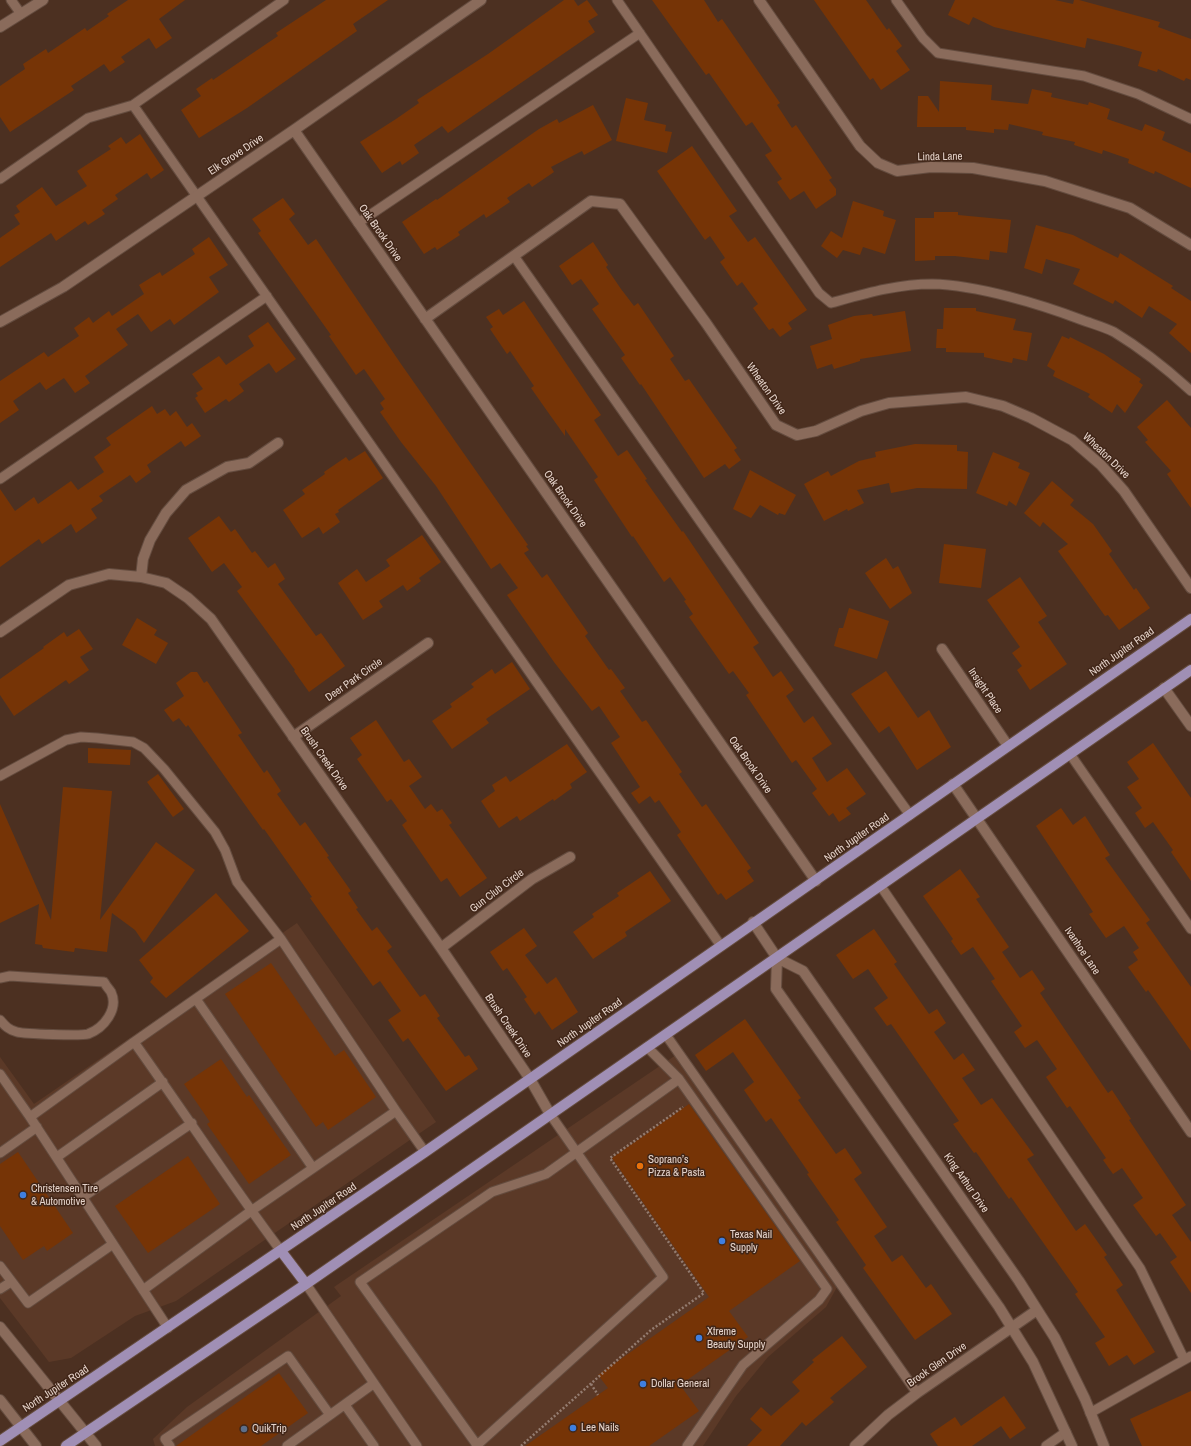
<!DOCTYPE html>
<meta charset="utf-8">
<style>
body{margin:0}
canvas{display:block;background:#4c3021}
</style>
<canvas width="1191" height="1446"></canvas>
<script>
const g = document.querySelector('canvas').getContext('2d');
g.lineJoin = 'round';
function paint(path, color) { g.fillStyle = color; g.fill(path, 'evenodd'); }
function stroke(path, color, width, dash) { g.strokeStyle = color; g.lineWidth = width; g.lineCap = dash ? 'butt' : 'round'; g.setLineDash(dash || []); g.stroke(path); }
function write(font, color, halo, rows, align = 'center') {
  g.font = font + ' "Archivo Narrow",sans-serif'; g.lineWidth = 3; g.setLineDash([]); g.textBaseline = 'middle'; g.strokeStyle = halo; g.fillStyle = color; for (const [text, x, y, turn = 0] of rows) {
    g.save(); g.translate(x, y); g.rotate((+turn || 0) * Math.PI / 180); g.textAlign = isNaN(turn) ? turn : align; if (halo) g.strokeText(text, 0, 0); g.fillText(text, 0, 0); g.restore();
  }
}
const built = new Path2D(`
 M 297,923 L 436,1122 L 176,1301 L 135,1316 L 71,1358 L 49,1362 L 0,1298 L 0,1057 L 34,1104 Z
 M 676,1055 L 837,1287 L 826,1307 L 768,1357 L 736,1396 L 703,1446 L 155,1446 L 153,1439 L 187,1407 L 341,1296 L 334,1287 Z`);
const building = new Path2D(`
 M 128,0 L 185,0 L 159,19 L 172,38 L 156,49 L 149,38 L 121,57 L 125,62 L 110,72 L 104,64 L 71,86 L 74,90 L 10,132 L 0,117 L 0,86 L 25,69 L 23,64 L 46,49 L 48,53 L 85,28 L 87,31 L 109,16 L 107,14 Z
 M 326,0 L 388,0 L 353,24 L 357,31 L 247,108 L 199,138 L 181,110 L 201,96 L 196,89 L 212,78 L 213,80 L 278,36 L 276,33 Z
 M 564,0 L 574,0 L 578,6 L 587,0 L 598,15 L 588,21 L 595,32 L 448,133 L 442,126 L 414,145 L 419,153 L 402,165 L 400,161 L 382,173 L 360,142 L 396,119 L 419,103 L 417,100 L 488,54 Z
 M 652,0 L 704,0 L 718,22 L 722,19 L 780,103 L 777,105 L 792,128 L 796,125 L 832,178 L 829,180 L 836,189 L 836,195 L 816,209 L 804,191 L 790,200 L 777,182 L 782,179 L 765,155 L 772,151 L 752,122 L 746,126 L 709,73 L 706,75 Z
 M 814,0 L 866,0 L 887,30 L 889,28 L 902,46 L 896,51 L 910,70 L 881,90 L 873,78 L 870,80 Z
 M 955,0 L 1055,0 L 1073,4 L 1074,0 L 1079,0 L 1160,22 L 1158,27 L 1191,39 L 1191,80 L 1186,78 L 1184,81 L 1158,69 L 1157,72 L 1138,66 L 1142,52 L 1121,46 L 1087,38 L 1085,48 L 994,27 L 973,17 L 969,25 L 948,15 Z
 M 940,81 L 992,85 L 991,100 L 1028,104 L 1032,89 L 1052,93 L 1051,97 L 1088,105 L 1089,102 L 1110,109 L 1107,119 L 1142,131 L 1145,124 L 1165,132 L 1162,140 L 1191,153 L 1191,188 L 1155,171 L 1154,174 L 1128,163 L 1129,159 L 1103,150 L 1102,154 L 1074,145 L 1075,142 L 1042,135 L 1043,132 L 1009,124 L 1008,130 L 994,129 L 994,133 L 966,130 L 966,127 L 917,127 L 918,96 L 928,96 L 939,112 Z
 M 626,98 L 648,103 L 644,120 L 666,125 L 665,131 L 672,132 L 667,153 L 616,141 Z
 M 593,105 L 612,140 L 584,155 L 582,151 L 551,167 L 554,172 L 532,187 L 529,183 L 507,198 L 510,202 L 486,218 L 484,214 L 458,232 L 460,235 L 437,250 L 435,247 L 424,254 L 402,222 L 436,199 L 437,200 L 539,129 L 557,119 L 559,123 Z
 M 140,134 L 164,170 L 151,179 L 147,173 L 115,195 L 118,199 L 102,210 L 105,214 L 88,225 L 85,221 L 56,241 L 51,233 L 0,267 L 0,238 L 20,224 L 14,215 L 20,212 L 16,206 L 42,187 L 56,206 L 87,186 L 77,171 L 111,149 L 108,146 L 121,137 L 126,144 Z
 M 692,146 L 737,211 L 729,216 L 748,242 L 755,237 L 807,310 L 788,323 L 792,329 L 780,337 L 773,328 L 769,330 L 753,308 L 758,304 L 742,282 L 737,286 L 720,262 L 725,258 L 710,236 L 705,240 L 657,171 Z
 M 283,198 L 295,214 L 289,219 L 308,245 L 316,239 L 401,364 L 528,545 L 526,546 L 529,550 L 524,553 L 542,578 L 547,574 L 588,633 L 585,636 L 609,670 L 611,669 L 625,688 L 620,691 L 642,722 L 646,720 L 682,772 L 679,774 L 702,807 L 706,804 L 751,868 L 747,871 L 754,881 L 726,900 L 721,893 L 718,895 L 677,835 L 681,832 L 659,800 L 655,803 L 650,796 L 639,804 L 631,793 L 640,787 L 611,743 L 620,737 L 599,706 L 592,711 L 554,662 L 507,595 L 518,588 L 500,563 L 491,569 L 436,486 L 401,442 L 380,412 L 384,409 L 380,403 L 385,399 L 364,369 L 356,375 L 329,336 L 331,335 L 258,233 L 261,231 L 252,219 Z
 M 853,201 L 884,211 L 883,216 L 896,220 L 885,254 L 863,247 L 860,255 L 843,250 L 837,258 L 821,246 L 831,231 L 842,238 Z
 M 934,212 L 958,212 L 958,215 L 1011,220 L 1007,253 L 990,251 L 989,260 L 955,256 L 935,256 L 935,260 L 915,261 L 915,218 L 934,218 Z
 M 1036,225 L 1073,235 L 1118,258 L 1120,253 L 1173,286 L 1171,288 L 1191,301 L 1191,353 L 1169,333 L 1177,324 L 1149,306 L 1142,318 L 1115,300 L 1113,304 L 1073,284 L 1080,269 L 1046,259 L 1042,274 L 1024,268 Z
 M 209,237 L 228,265 L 209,277 L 219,292 L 174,325 L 170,319 L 151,332 L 138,314 L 116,329 L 128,345 L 85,376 L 90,383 L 75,393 L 64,378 L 46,390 L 40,382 L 13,401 L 19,410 L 0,423 L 0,381 L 44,352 L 48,357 L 79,336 L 74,328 L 89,317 L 93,323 L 109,311 L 112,316 L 144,294 L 139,285 L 160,272 L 162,276 L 195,254 L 192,249 Z
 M 593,242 L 608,265 L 606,267 L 621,289 L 634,306 L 638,303 L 674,356 L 670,359 L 685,381 L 689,379 L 737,448 L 734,450 L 741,460 L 729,469 L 725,464 L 704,478 L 641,384 L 640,385 L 621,358 L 625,355 L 592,309 L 599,304 L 581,279 L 572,285 L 559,266 Z
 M 524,301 L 601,415 L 594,420 L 618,456 L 627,450 L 647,479 L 645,480 L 682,532 L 683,531 L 759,643 L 753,647 L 773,677 L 781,671 L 794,690 L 786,696 L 804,723 L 813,716 L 832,744 L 812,758 L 827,782 L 847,768 L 866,794 L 846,808 L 851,814 L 839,822 L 833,813 L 829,816 L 812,793 L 817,789 L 796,760 L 792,763 L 746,695 L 749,693 L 733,671 L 729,674 L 689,617 L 693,614 L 684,601 L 686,600 L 670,577 L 664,582 L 633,536 L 632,537 L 594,480 L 598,477 L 565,429 L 565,436 L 545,408 L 531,388 L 534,386 L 510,351 L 507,354 L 490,329 L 493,327 L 486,317 L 499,309 L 503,315 Z
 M 944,308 L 976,308 L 976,311 L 1016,319 L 1013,330 L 1032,333 L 1027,361 L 1013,358 L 1012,363 L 984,357 L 984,353 L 946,352 L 946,348 L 936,348 L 937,329 L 943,329 Z
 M 905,311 L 911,351 L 860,359 L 860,361 L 834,369 L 832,364 L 817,369 L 810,346 L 832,339 L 828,325 L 854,316 L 872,314 L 873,316 Z
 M 268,322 L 296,359 L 276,373 L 269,363 L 239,384 L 244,391 L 229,402 L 226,399 L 205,413 L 195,398 L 198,396 L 196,393 L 203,389 L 192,374 L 219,356 L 226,365 L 254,346 L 248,336 Z
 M 1062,336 L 1069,339 L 1070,337 L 1104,354 L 1141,379 L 1139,382 L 1143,385 L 1125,413 L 1117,404 L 1112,413 L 1088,397 L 1090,394 L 1053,376 L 1055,371 L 1047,366 Z
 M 1167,400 L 1191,428 L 1191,508 L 1167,474 L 1171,471 L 1145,442 L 1148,440 L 1137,427 Z
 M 152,406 L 157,414 L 165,409 L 170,416 L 176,411 L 187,427 L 192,423 L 201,436 L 185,447 L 181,441 L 147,465 L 151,472 L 136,483 L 130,475 L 99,496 L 103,501 L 91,509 L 97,518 L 76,533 L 71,524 L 42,544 L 39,539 L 0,567 L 0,489 L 15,511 L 34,497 L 38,504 L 71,481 L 78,490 L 104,472 L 94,457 L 111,445 L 106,438 Z
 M 915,444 L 957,445 L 957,451 L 968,452 L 967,489 L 917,488 L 891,493 L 889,483 L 857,490 L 864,503 L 848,511 L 847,509 L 824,521 L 804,484 L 828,471 L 831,476 L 859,461 L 876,457 L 875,452 Z
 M 365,451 L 383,478 L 338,510 L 339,512 L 335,514 L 340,522 L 323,534 L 319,527 L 302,538 L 283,510 L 305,494 L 302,490 L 325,474 L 324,472 L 346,457 L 349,461 Z
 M 993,452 L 1020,463 L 1018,468 L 1030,473 L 1016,506 L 1009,501 L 1007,506 L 976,493 Z
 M 750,470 L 796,495 L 785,515 L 779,513 L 778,515 L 760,505 L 751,518 L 733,509 Z
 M 1052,481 L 1074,500 L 1070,505 L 1093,524 L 1112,551 L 1109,554 L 1134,590 L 1136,588 L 1150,608 L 1119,630 L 1108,615 L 1105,616 L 1058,551 L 1068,544 L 1043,522 L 1040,527 L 1024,513 Z
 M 219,516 L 231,532 L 235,529 L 252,553 L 255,551 L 268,568 L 275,563 L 285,579 L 278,584 L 316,636 L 321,633 L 345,666 L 309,692 L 294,671 L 295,670 L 237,591 L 242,587 L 224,563 L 212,572 L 188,538 Z
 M 422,535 L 441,562 L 419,578 L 421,581 L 407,591 L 403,585 L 379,601 L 383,607 L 363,620 L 338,583 L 357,569 L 366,582 L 390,566 L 386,560 Z
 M 944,544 L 986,549 L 981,588 L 939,583 Z
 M 886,558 L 893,569 L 898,566 L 912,593 L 890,609 L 865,573 Z
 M 1020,577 L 1047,616 L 1038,622 L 1067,664 L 1030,690 L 1017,670 L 1022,666 L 1012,653 L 1020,647 L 987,600 Z
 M 849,608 L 889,621 L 877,659 L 834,646 L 839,628 L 843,628 Z
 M 137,618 L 157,630 L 154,635 L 168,643 L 156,664 L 122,645 Z
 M 79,629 L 93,649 L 80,657 L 89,670 L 69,684 L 66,680 L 14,716 L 0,695 L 0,679 L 44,648 L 43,647 L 64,632 L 67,637 Z
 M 512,662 L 530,689 L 486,719 L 489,723 L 452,749 L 432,721 L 452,707 L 450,704 L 474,687 L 471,684 L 492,669 L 495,674 Z
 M 886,671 L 918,718 L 929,710 L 951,747 L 917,770 L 889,726 L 879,733 L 851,694 Z
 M 191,672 L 197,672 L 204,683 L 207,681 L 242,733 L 238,735 L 264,773 L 267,770 L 281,791 L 277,794 L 300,826 L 305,822 L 329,856 L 327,857 L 351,891 L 348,893 L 358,908 L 356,909 L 372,931 L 377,927 L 392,947 L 387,951 L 412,986 L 420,997 L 425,994 L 440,1016 L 437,1018 L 465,1057 L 469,1055 L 478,1069 L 446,1091 L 408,1038 L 403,1042 L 388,1020 L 401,1011 L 380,981 L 373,986 L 310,898 L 312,897 L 264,829 L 263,830 L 188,725 L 186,727 L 179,718 L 173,722 L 164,710 L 184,696 L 176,683 Z
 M 376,720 L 404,762 L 409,759 L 422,777 L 409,786 L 425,809 L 431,804 L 437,812 L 442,809 L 452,823 L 449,825 L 487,878 L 460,897 L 447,878 L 441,882 L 402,825 L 407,821 L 391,799 L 387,802 L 357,759 L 362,755 L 350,738 Z
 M 1153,743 L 1191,798 L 1191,881 L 1171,852 L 1173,850 L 1153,822 L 1145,828 L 1135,813 L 1142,808 L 1127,787 L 1139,779 L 1127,762 Z
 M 567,744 L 587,772 L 570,784 L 572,788 L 554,801 L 553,799 L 520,821 L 517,816 L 499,828 L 481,801 L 495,791 L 492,785 L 506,776 L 510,782 Z
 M 88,748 L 131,750 L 130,765 L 88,763 Z
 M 158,774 L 184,809 L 173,817 L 147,782 Z
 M 63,787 L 112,791 L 100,920 L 156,842 L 195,870 L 144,943 L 135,930 L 112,913 L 107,952 L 75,948 L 74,952 L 43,948 L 42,945 L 35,944 L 39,904 L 0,923 L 0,804 L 51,920 Z
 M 1061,808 L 1073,825 L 1085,816 L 1110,855 L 1105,858 L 1150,920 L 1146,923 L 1191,987 L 1191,1051 L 1148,990 L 1146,992 L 1128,967 L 1138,960 L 1133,952 L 1139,948 L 1124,926 L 1106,938 L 1089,914 L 1093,912 L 1036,826 Z
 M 960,869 L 980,897 L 976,899 L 1009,947 L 1002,952 L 1020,978 L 1032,970 L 1045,989 L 1040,993 L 1108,1093 L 1112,1090 L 1131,1119 L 1129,1120 L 1186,1205 L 1172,1215 L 1191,1242 L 1191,1293 L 1170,1262 L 1177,1257 L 1160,1233 L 1156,1236 L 1133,1205 L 1143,1198 L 1122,1168 L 1113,1174 L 1103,1160 L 1106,1158 L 1070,1106 L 1067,1108 L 1046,1077 L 1057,1069 L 1037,1040 L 1025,1048 L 1014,1032 L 1022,1026 L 991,981 L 995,979 L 973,947 L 961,955 L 951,941 L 953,939 L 923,896 Z
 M 650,871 L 671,901 L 625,932 L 627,936 L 593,959 L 573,932 L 594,917 L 592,914 L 619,896 L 617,893 Z
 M 216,893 L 249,931 L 166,998 L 150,982 L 153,978 L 139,960 Z
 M 524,928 L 537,946 L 525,955 L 547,984 L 556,977 L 578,1012 L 552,1030 L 539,1011 L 535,1015 L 524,999 L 527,997 L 507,968 L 503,971 L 490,952 Z
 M 874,929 L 897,962 L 894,964 L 929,1014 L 937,1009 L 946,1023 L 934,1032 L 954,1060 L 963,1053 L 975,1070 L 962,1078 L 981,1105 L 992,1098 L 1034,1155 L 1027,1159 L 1076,1231 L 1085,1224 L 1107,1255 L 1104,1257 L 1123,1285 L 1116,1290 L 1155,1352 L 1134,1365 L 1127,1355 L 1109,1366 L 1095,1343 L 1105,1337 L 1075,1294 L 1078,1292 L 1011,1197 L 1009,1199 L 976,1152 L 974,1153 L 953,1124 L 959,1121 L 891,1024 L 887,1026 L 874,1008 L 888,998 L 868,969 L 853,979 L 836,955 Z
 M 271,963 L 335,1056 L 344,1050 L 376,1097 L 328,1130 L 323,1122 L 316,1127 L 225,994 Z
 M 745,1019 L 801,1098 L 798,1100 L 836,1154 L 845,1148 L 862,1173 L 854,1179 L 887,1227 L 874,1236 L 892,1262 L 902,1255 L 926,1288 L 931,1284 L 952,1314 L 915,1340 L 863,1268 L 866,1265 L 836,1222 L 839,1220 L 807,1174 L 809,1173 L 771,1118 L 766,1122 L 744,1090 L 754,1082 L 733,1052 L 706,1071 L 695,1055 Z
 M 221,1059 L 247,1097 L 249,1095 L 291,1155 L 249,1184 L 207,1124 L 210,1122 L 184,1084 Z
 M 689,1104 L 800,1261 L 729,1311 L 748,1337 L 680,1385 L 699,1411 L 649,1446 L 525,1446 L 608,1388 L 598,1375 L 709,1297 L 612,1158 Z
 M 18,1152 L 73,1233 L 47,1251 L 44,1246 L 23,1260 L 0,1226 L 0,1164 Z
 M 188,1156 L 220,1204 L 148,1253 L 115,1206 Z
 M 842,1336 L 867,1367 L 830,1398 L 834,1402 L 806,1426 L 802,1422 L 780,1446 L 747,1446 L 762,1430 L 750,1419 L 761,1407 L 771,1416 L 800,1391 L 792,1382 L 814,1362 L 812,1360 Z
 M 279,1373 L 308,1413 L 261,1446 L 176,1446 Z
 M 1191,1391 L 1191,1446 L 1142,1446 L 1130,1419 Z
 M 1004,1396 L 1026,1428 L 1010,1439 L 1001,1426 L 972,1446 L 938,1446 L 930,1434 L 955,1417 L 961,1426 Z`);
const path = new Path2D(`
 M 591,1384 L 598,1395
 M 521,1446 L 651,1330 L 704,1293 L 610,1158 L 683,1107`);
const service = new Path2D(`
 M 11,0 L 21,14
 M 617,0 L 819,293 L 831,303 C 864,294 897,284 932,284 C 977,285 1040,304 1082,320 C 1093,324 1104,327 1114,332 C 1142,349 1167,369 1191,391
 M 896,0 L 923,38 L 938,53 L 1084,76 L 1138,94 L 1191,119
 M 133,105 L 721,946
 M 0,179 L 88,118 L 133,105 L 284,0
 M 358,223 L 640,33
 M 514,256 L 761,608 L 910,815
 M 0,479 L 267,296
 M 1070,754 L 1191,929
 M 0,776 L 66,740 L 81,737 L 97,738 L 133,742 L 144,748 L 164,769 L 215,832 L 225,850 L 237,882 L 281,939 L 396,1111 L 425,1152
 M 880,885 L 1140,1268 L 1184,1359
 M 0,978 L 10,976 L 104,982 C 106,986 109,989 111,992 C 119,1009 104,1028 88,1034 C 81,1036 25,1034 17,1032 C 9,1030 5,1026 0,1020
 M 196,999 L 313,1168
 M 666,1035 L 917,1393
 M 134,1042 L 281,939
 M 647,1047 L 679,1079 L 827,1289 L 819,1300 L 743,1365 L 687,1446
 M 0,1074 L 30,1117
 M 0,1153 L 37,1127
 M 57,1157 L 163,1082
 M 83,1197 L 192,1123
 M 0,1266 L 28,1303 L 113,1244
 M 306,1284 L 417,1446
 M 0,1289 L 11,1282
 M 143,1290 L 251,1211 L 396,1111
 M 168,1328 L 30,1117 L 134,1042 C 184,1112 230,1183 281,1251
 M 345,1405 L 374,1446
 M 1090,1413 L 1191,1356
 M 477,1445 L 360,1282 L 492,1192 L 546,1174 L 679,1079
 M 170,1446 L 165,1439 L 288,1356 L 330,1415 L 373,1384
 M 287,1446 L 330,1415
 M 476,1446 L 663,1277 L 550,1114
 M 1046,1446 L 1066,1432`);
const minor = new Path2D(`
 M 759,0 L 860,146 L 878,163 L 897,171 L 931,167 L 973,168 L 1045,181 L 1130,208 L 1191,245
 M 0,27 L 43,0
 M 294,130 L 816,881
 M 425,319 L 591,201 L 620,204 L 706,323 L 776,425 L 797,435 L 816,431 L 861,411 L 889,403 L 966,397 L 1003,406 L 1031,418 L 1072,440 L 1101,465 L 1124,491 L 1191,588
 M 0,322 L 63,287 L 294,130 L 481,0
 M 141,577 L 143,559 L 150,540 L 166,513 L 186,490 L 227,467 L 249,463 L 278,443
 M 0,632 L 69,585 L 109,574 L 141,577 L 166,583 L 188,598 L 211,619 L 441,948 L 530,1079 L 550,1114
 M 942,649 L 1008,746
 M 1164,688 L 1191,726
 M 293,737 L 428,643
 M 953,784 L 1191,1132
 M 753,922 L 777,958 L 803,971 L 1019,1281 L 1055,1338 L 1085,1399 L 1104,1446
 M 441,948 L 532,879 L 570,857
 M 777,958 L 776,989 L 999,1307 L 1033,1362 L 1072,1446
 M 855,1446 L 888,1415 L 917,1393 L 1037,1310`);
const secondary = new Path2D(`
 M 0,1327 L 96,1446
 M 0,1400 L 36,1446`);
const primary = new Path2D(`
 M 281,1251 L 306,1284
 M 0,1441 L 425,1152 L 1191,619
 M 66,1446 L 306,1284 L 1191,670`);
const markers = [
 [640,1166,4,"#e8710a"],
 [23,1195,4,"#3f7fe0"],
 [722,1241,4,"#3f7fe0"],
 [699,1338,4,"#3f7fe0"],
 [643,1384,4,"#3f7fe0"],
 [573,1428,4,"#3f7fe0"],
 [244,1429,4,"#5c6f8a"]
];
const streetNames = [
 ["Elk Grove Drive",236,155,-34],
 ["Linda Lane",940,157,-1],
 ["Oak Brook Drive",380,233,55],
 ["Wheaton Drive",766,389,55],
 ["Wheaton Drive",1106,456,44],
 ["Oak Brook Drive",565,499,55],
 ["North Jupiter Road",1122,652,-35],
 ["Deer Park Circle",354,680,-35],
 ["Insight Place",985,691,56],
 ["Brush Creek Drive",324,759,55],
 ["Oak Brook Drive",750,765,55],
 ["North Jupiter Road",857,838,-35],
 ["Gun Club Circle",497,891,-37],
 ["Ivanhoe Lane",1082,951,56],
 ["North Jupiter Road",590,1023,-35],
 ["Brush Creek Drive",508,1026,56],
 ["King Arthur Drive",966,1183,55],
 ["North Jupiter Road",324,1207,-34],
 ["Brook Glen Drive",937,1365,-35],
 ["North Jupiter Road",56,1389,-33]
];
const poiNames = [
 ["Soprano’s",648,1160],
 ["Pizza & Pasta",648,1173],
 ["Christensen Tire",31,1189],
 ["& Automotive",31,1202],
 ["Texas Nail",730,1235],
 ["Supply",730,1248],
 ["Xtreme",707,1332],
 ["Beauty Supply",707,1345],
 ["Dollar General",651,1384],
 ["Lee Nails",581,1428],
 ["QuikTrip",252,1429]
];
paint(built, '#5b3927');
paint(building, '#763406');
stroke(service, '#644c3f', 11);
stroke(minor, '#644c3f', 12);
stroke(secondary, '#644c3f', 12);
stroke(primary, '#644c3f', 12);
stroke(path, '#947c70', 2.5, [2, 2]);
stroke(service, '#8a6b5b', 9);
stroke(minor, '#8a6b5b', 10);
stroke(secondary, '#8a6b5b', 10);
stroke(primary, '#a08fb5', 10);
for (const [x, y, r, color] of markers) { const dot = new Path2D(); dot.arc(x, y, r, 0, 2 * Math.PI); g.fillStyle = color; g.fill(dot); stroke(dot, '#412618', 1.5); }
write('11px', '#e6d4cb', '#412618', streetNames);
write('11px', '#e6d4cb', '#412618', poiNames, 'left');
</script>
